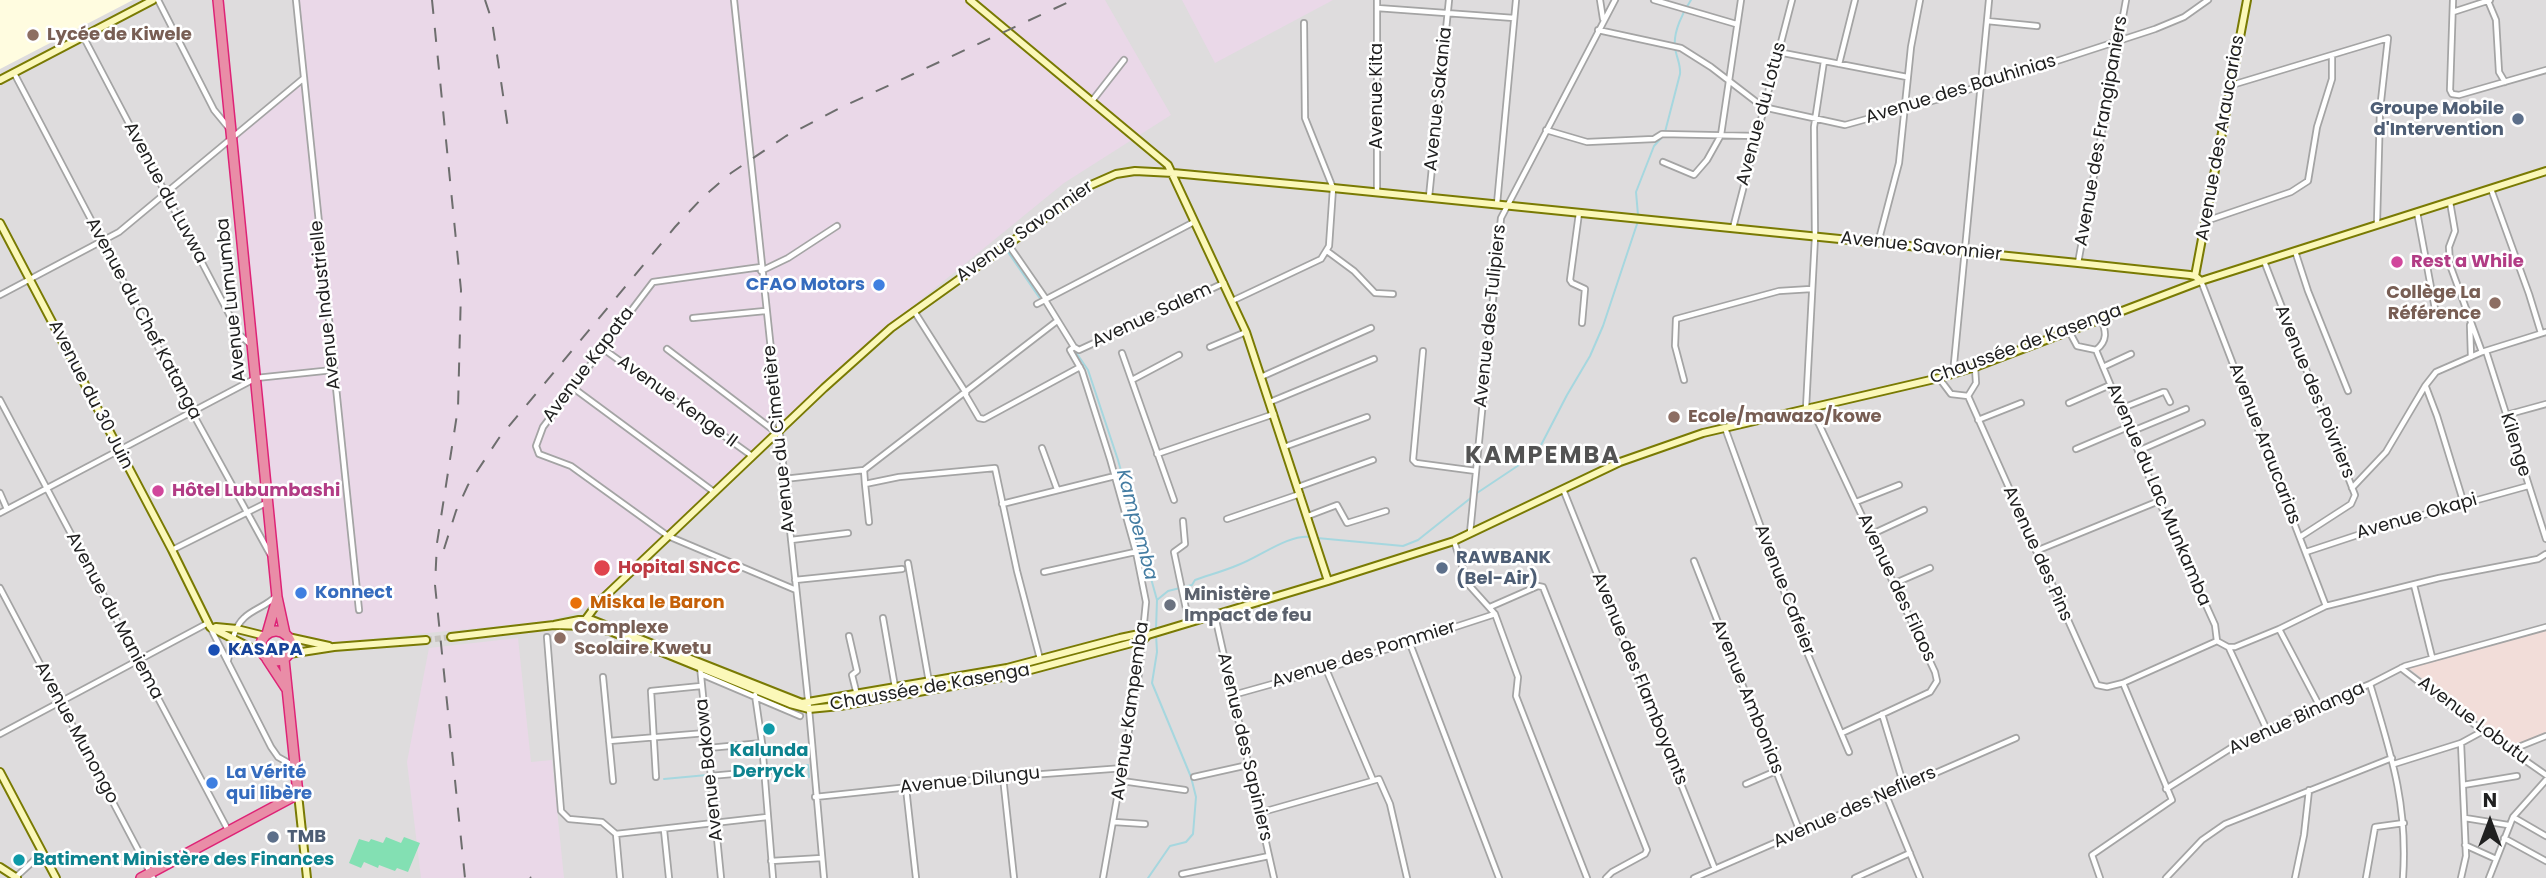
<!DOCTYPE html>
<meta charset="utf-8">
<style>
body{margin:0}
#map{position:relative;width:2546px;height:878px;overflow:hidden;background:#f0ece6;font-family:Poppins,sans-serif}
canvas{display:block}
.north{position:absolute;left:2455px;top:787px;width:70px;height:70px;-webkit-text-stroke:5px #fff;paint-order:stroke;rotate:0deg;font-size:19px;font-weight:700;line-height:28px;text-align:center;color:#202020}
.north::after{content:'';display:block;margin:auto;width:24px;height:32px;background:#202020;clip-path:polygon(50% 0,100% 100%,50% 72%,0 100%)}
</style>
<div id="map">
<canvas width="2546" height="878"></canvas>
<div class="north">N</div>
</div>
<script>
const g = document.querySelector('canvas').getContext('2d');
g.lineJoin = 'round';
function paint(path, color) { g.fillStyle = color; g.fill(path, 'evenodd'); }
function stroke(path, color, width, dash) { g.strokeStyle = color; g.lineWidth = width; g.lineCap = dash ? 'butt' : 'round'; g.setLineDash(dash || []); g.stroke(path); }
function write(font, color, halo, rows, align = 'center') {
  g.font = font + ' Poppins,sans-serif'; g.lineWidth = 5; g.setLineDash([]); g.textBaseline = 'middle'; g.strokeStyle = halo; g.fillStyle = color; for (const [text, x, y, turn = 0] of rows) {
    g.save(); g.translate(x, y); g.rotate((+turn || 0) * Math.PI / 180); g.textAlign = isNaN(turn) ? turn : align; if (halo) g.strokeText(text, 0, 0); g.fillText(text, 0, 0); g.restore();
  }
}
const residential = new Path2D(`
 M 0,0 L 2546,0 L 2546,878 L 0,878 Z`);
const industrial = new Path2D(`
 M 294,0 L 1105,0 L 1171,115 L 1064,183 L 902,315 L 804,404 L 604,594 L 581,611 L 551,620 L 528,623 L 287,647 L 236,136 L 303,78 Z
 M 1182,0 L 1333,0 L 1215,63 Z
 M 518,638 L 531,762 L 552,760 L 564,878 L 421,878 L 407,762 L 429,648 Z`);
const education = new Path2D(`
 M 0,0 L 133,0 L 0,69 Z`);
const military = new Path2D(`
 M 2546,627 L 2546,733 L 2511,747 L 2406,666 Z`);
const pitch = new Path2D(`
 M 386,837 L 401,843 L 404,837 L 420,843 L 408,872 L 397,868 L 395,871 L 379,865 L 378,868 L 364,862 L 361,868 L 349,863 L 359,839 L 369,842 L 371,839 L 383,843 Z`);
const stream = new Path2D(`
 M 1665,132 L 1680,74 C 1681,64 1676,57 1675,47 C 1673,32 1683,12 1691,0
 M 1638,215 L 1636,192 L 1654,146 L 1662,137
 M 1008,252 L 1041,300
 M 1044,303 L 1052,316
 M 1073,348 L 1088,370 L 1118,460 L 1157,600 L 1156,629
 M 1477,493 L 1531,457 L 1539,449 L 1567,395 L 1590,356 L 1603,326 L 1638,221
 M 1317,538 L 1403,546 L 1418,540 L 1472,497
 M 1157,600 L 1168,591 L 1192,585 L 1195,580 C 1209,575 1224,571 1238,565 C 1260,557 1288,534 1311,537
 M 802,766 L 808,765 L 809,777
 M 664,779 L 707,775
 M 1148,878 L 1170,846 L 1186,842 L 1193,834 L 1196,797 L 1191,777 L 1152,683 L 1157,652 L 1156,634`);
const secondaryTunnel = new Path2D(`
 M 426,640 L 451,637`);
const street = new Path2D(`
 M 158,0 L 214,110 L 228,127
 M 296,0 L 359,610
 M 734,0 L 809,709 L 824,878
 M 1377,0 L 1377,192
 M 1600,0 L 1603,19
 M 1654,0 L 1736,24
 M 2453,0 L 2450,90 L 2452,94 L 2459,95 L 2546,70
 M 2488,1 L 2496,20 L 2499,72 L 2505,82
 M 1377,8 L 1514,18
 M 2453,12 L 2490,0
 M 1987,21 L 2037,26
 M 1598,30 L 1681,48 L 1711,67 L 1763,107 L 1845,125 L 1943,98 L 2155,29 L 2184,17 L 2208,0
 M 83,36 L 240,335 L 251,345
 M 1778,52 L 1907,77
 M 1839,64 L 1855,0
 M 14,73 L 192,412 L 270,554
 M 2232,85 L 2388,38 L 2380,110 L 2377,223
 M 1092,101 L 1124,60
 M 1546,130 L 1587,142 L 1654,139 L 1662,134 L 1756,136
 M 1663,162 L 1694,175 L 1707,160 L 1721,135 L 1741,0
 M 2491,189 L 2529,294 L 2541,333
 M 1429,197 L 1449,0
 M 2450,202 L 2455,231 L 2449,247 L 2450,265 L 2482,352
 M 1497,204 L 1516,0
 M 2417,212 L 2435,309
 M 1579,213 L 1570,280 L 1572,283 L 1585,289 L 1582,323
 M 2206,221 L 2291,192 L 2308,181 L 2317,127 L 2332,79 L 2332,55
 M 1733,228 L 1792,0
 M 1878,243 L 1899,163 L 1911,47 L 1920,0
 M 1008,244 L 1046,299
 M 1327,251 L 1354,271 L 1375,293 L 1393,294
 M 2295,251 L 2308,291 L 2348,391
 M 2264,261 L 2355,495 L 2351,504 L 2300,537
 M 2078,263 L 2126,0
 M 761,267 L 653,282 L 543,427 L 536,446 L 539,454 L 571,466 L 668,536 L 796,590
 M 761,271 L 788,258 L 837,226
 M 2201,281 L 2326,606
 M 0,295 L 119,232 L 304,78
 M 1045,300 L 1074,347 L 1079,350 L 1224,283
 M 1232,301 L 1321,259 L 1329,246 L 1333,188 L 1305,118 L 1304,23
 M 1037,304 L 1194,222
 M 914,311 L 966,393
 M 693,318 L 765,311
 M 2470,325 L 2471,357
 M 2069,331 L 2077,346 L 2096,350 C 2108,341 2106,331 2101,319
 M 1074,347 L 1070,350 L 1082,371 L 1110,459 L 1136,552 L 1146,602 L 1139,673 L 1103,878
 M 1210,347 L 1246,332
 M 602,348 L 752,456
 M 667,349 L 777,433
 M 2096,350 L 2159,501 L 2215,625 L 2217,641
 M 1423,351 L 1413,460 L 1416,463 L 1476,471
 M 2486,351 L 2546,539
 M 1122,353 L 1174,500
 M 2103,367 L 2131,354
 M 1953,374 L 1989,0
 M 1261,377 L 1371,328
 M 1939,378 L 1951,394 L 1968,396 L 1976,383 L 1975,367
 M 1132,380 L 1179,355
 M 1684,380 L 1675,346 L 1676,319 L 1779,291 L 1811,289
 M 572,387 L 714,492
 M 2426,387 L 2437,416 L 2464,504
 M 965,394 L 979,418 L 984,419 L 1080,367
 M 1968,396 L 2097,685 L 2107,687 L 2123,683 L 2217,641
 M 0,400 L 228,830
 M 1270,402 L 1374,359
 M 2069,403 L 2110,385
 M 1811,407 L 1935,672 L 1937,681 L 1930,692 L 1842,733
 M 1806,408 L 1815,237 L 1814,127 L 1824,61
 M 2120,409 L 2163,392 L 2165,392 L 2170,402
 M 2506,415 L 2546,404
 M 1978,420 L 2021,403
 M 1725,428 L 1801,638 L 1849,752
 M 2130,432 L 2186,409
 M 1284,447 L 1367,417
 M 1042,448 L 1057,489
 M 2076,449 L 2128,427
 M 2138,451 L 2202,423
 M 1157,454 L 1274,414
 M 864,470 L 865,484 L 899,477 L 995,468 L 1017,571 L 1040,659
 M 784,479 L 864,470 L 1057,321
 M 865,484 L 869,522
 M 1298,487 L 1373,460
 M 2352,488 L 2386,452 L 2425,386 L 2436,372 L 2482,352 L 2546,332
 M 1563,489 L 1715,869
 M 0,493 L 7,509
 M 1856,502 L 1899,485
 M 1002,504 L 1115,476
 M 0,513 L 256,378 L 333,370
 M 1308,516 L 1337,505 L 1347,523 L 1386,511
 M 1227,519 L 1300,494
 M 1183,521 L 1185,544 L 1174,552 L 1189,623
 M 1470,533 L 1501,218 L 1615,0
 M 1870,535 L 1924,510
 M 791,540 L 848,533
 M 1454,541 L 1468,584 L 1495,614 L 1518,677 L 1516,696 L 1587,878
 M 172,550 L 268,502
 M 2036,551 L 2159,501
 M 2306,552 L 2394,523 L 2528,486
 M 1694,561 L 1800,832
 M 908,563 L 929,682
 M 1044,572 L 1135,552
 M 795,580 L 902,569
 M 1893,584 L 1930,568
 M 2414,585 L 2432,657
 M 0,588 L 153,878
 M 1490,607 L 1538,586 L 1543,587 L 1647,850 L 1645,854 L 1612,872 L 1606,878
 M 1215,616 L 1274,878
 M 883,618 L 895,687
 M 211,629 L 271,747 L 278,757 L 294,766
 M 2279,629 L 2319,705
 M 849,636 L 857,671 L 852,675 L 857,695
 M 547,637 L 561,811 L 569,819 L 602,822 L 616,834
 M 1409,641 L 1499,878
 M 2217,641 L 2228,647 L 2235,647 L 2279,629 L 2326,606 L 2439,578 L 2538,559 L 2546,554
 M 2229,648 L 2267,730
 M 228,660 C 231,647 233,628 244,618 C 253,609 267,606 276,596
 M 700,666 L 721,878
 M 2401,668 L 2483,731 L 2546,775
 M 1326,669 L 1373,780
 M 701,674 L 800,716
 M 603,677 L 613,781
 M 2370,684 C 2391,754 2408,804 2403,878
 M 755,695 L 762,743 L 773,878
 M 1233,695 L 1326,669 L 1495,614
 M 1882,714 L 1904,786
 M 0,734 L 208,623
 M 609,741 L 706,733
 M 708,748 L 762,743
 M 2511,750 L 2546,736
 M 2394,764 L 2461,743 L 2483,731
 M 710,776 L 800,768
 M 656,777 L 651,691 L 701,686
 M 1003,777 L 1014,878
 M 1194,777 L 1248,765
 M 1122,781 L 1185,790
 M 1746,784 L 1776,771
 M 2463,785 L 2517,776
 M 906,788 L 916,878
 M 2166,789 L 2231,748 L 2319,705 L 2370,684 L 2405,666 L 2546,627
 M 1886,795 L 1920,878
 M 815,797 L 1003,777 L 1124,768
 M 1259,813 L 1379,779 L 1390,804 L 1407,878
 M 2513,817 L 2546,836
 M 2465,818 L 2508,825
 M 1114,822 L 1145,824
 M 664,830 L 669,878
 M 616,834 L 767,817
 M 616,834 L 620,878
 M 2504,838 L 2546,861
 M 2465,845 L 2496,859
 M 771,861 L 822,858
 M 1182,874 L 1269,856
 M 16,877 L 42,853
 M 1694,878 L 2016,738
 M 1855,878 L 1910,853
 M 2100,878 L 2092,855 L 2172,800 L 2123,683
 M 2166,878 L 2202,840 L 2225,824 L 2392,758
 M 2295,878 L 2304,835 L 2309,790
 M 2366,878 L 2375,827 L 2404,823
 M 2461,878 L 2466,856 L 2461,743
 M 2489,878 L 2513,817 L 2546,780`);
const secondary = new Path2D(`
 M 970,0 L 1168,165 L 1246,332 L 1328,581
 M 0,80 L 153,0
 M 0,223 L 172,550 L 210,627 L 263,654
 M 2195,276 L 2247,0
 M 554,625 L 585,626 L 610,631 L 790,704 L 809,709 L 840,706 L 1008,676 L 1143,640 L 1148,635 L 1328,581 L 1454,541 L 1620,462 L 1703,433 L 1939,378 L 1975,367 L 2201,281 L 2546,171
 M 585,626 L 586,619 L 597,604 L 824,388 L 891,328 L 1091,185 L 1116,174 L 1135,171 L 1173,173 L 1333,188 L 2078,263 L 2190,275 L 2195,276 L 2201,281
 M 216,627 L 237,629 L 265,636
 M 288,637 L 329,646
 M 451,637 L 554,625 L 579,620 L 592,620 L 802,703 L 1007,668 L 1120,638 L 1144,633 L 1148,635
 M 289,654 L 334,647 L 426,640
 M 0,772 L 56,878
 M 298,794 L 307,878
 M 0,867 L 17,878`);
const highway = new Path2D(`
 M 218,0 L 277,597 L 285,634
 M261 646a15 15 0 1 1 30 0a15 15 0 1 1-30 0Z
 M 267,634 L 277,599
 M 267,659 L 286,688
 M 141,878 L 298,794 L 284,659`);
const rail = new Path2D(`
 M 432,0 L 461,290 L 458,408 L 437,543 L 435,585 L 465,878
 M 485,0 L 492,21 L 509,135
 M 444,549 L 456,511 L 468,485 L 499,438 L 675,227 L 703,197 L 731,173 L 786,136 L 840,108 L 1073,0
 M 530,877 L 531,878`);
const markers = [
 [33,35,7,"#8d6e63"],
 [2518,119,7,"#5c6f8a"],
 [2397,262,7,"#d1479c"],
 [879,285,7,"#3f7fe0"],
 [2495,303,7,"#8d6e63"],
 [1674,417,7,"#8d6e63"],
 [158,491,7,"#d1479c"],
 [602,568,9,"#e0444e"],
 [1442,568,7,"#5c6f8a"],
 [301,593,7,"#3f7fe0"],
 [576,603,7,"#e8710a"],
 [1170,605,7,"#6b7280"],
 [560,638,7,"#8d6e63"],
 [214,650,7,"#1a4fb4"],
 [769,729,7,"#0f9aa8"],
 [212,783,7,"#3f7fe0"],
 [273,837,7,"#5c6f8a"],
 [19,860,7,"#0f9aa8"]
];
const educationNames = [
 ["Lycée de Kiwele",47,35],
 ["Collège La",2481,293,"right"],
 ["Référence",2481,314,"right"],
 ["Ecole/mawazo/kowe",1688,417],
 ["Complexe",574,628],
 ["Scolaire Kwetu",574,649]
];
const streetNames = [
 ["Avenue des Bauhinias",1961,90,-17],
 ["Avenue Kita",1377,96,-90],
 ["Avenue Sakania",1439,99,-84],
 ["Avenue du Lotus",1762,114,-75],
 ["Avenue des Frangipaniers",2102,131,-80],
 ["Avenue des Araucarias",2221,138,-80],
 ["Avenue du Luvwa",165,193,62],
 ["Avenue Savonnier",1025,232,-35],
 ["Avenue Savonnier",1921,247,6],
 ["Avenue Lumumba",232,300,-96],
 ["Avenue Industrielle",326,305,-96],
 ["Avenue Salem",1152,316,-25],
 ["Avenue des Tulipiers",1491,316,-84],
 ["Avenue du Chef Katanga",143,319,62],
 ["Chaussée de Kasenga",2026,345,-20],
 ["Avenue Kapata",589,365,-53],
 ["Avenue des Poivriers",2314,392,68],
 ["Avenue du 30 Juin",90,395,63],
 ["Avenue Kenge II",677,402,36],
 ["Avenue du Cimetière",780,439,-96],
 ["Avenue Araucarias",2264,444,69],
 ["Kilenge",2515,445,73],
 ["Avenue du Lac Munkamba",2158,495,67],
 ["Avenue Okapi",2417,517,-16],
 ["Avenue des Pins",2037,554,66],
 ["Avenue des Filaos",1896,588,65],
 ["Avenue Cafeier",1784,590,69],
 ["Avenue du Maniema",114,616,62],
 ["Avenue des Pommier",1364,655,-17],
 ["Avenue des Flamboyants",1639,679,68],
 ["Chaussée de Kasenga",930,688,-10],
 ["Avenue Ambonias",1747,697,68],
 ["Avenue Kampemba",1131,711,-82],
 ["Avenue Binanga",2297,719,-25],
 ["Avenue Lobutu",2473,721,37],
 ["Avenue Munongo",76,733,62],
 ["Avenue des Sapiniers",1244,747,77],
 ["Avenue Bakowa",710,770,-96],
 ["Avenue Dilungu",970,781,-6],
 ["Avenue des Nefliers",1855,808,-24]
];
const serviceNames = [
 ["Groupe Mobile",2504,109,"right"],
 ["d'Intervention",2504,130,"right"],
 ["RAWBANK",1456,558],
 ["(Bel-Air)",1456,579],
 ["TMB",287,837]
];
const hotelNames = [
 ["Rest a While",2411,262],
 ["Hôtel Lubumbashi",172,491]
];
const shopNames = [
 ["CFAO Motors",865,285,"right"],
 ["Konnect",315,593],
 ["La Vérité",226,773],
 ["qui libère",226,794]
];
const healthNames = [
 ["Hopital SNCC",618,568]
];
const worshipNames = [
 ["Ministère",1184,595],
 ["Impact de feu",1184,616]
];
const foodNames = [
 ["Miska le Baron",590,603]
];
const transitNames = [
 ["KASAPA",228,650]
];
const cultureNames = [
 ["Kalunda",769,751],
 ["Derryck",769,772],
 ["Batiment Ministère des Finances",33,860,"left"]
];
const waterNames = [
 ["Kampemba",1136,525,75]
];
const districtNames = [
 ["KAMPEMBA",1543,457]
];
paint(residential, '#dedcdd');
paint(industrial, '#ead8e8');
paint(education, '#fffce0');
paint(military, '#f2ddd9');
paint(pitch, '#83e0b3');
stroke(stream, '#a6d7df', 2);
stroke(secondaryTunnel, '#c6c3be', 6, [6, 3]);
stroke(street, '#a4a4a4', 8);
stroke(secondary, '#797a03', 10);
stroke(highway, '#de2376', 12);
stroke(street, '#fff', 4.5);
stroke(secondary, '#fbf8b9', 6);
stroke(highway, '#e98da7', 9);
stroke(rail, '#6e6e6e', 2, [14, 14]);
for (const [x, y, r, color] of markers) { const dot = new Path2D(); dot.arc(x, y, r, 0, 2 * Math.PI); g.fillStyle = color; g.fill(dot); stroke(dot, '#fff', 2.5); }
write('bold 18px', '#785e54', '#fff', educationNames, 'left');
write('18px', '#202020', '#fff', streetNames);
write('bold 18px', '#4e5e75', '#fff', serviceNames, 'left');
write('bold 18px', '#b23c85', '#fff', hotelNames, 'left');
write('bold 18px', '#366cbe', '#fff', shopNames, 'left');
write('bold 18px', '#be3a42', '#fff', healthNames, 'left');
write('bold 18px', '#5b616d', '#fff', worshipNames, 'left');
write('bold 18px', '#c56008', '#fff', foodNames, 'left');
write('bold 18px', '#164399', '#fff', transitNames, 'left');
write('bold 18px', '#0d838f', '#fff', cultureNames);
write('italic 19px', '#437ca2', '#fff', waterNames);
g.letterSpacing = '2px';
write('bold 24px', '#535353', '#fff', districtNames);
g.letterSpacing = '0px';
</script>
